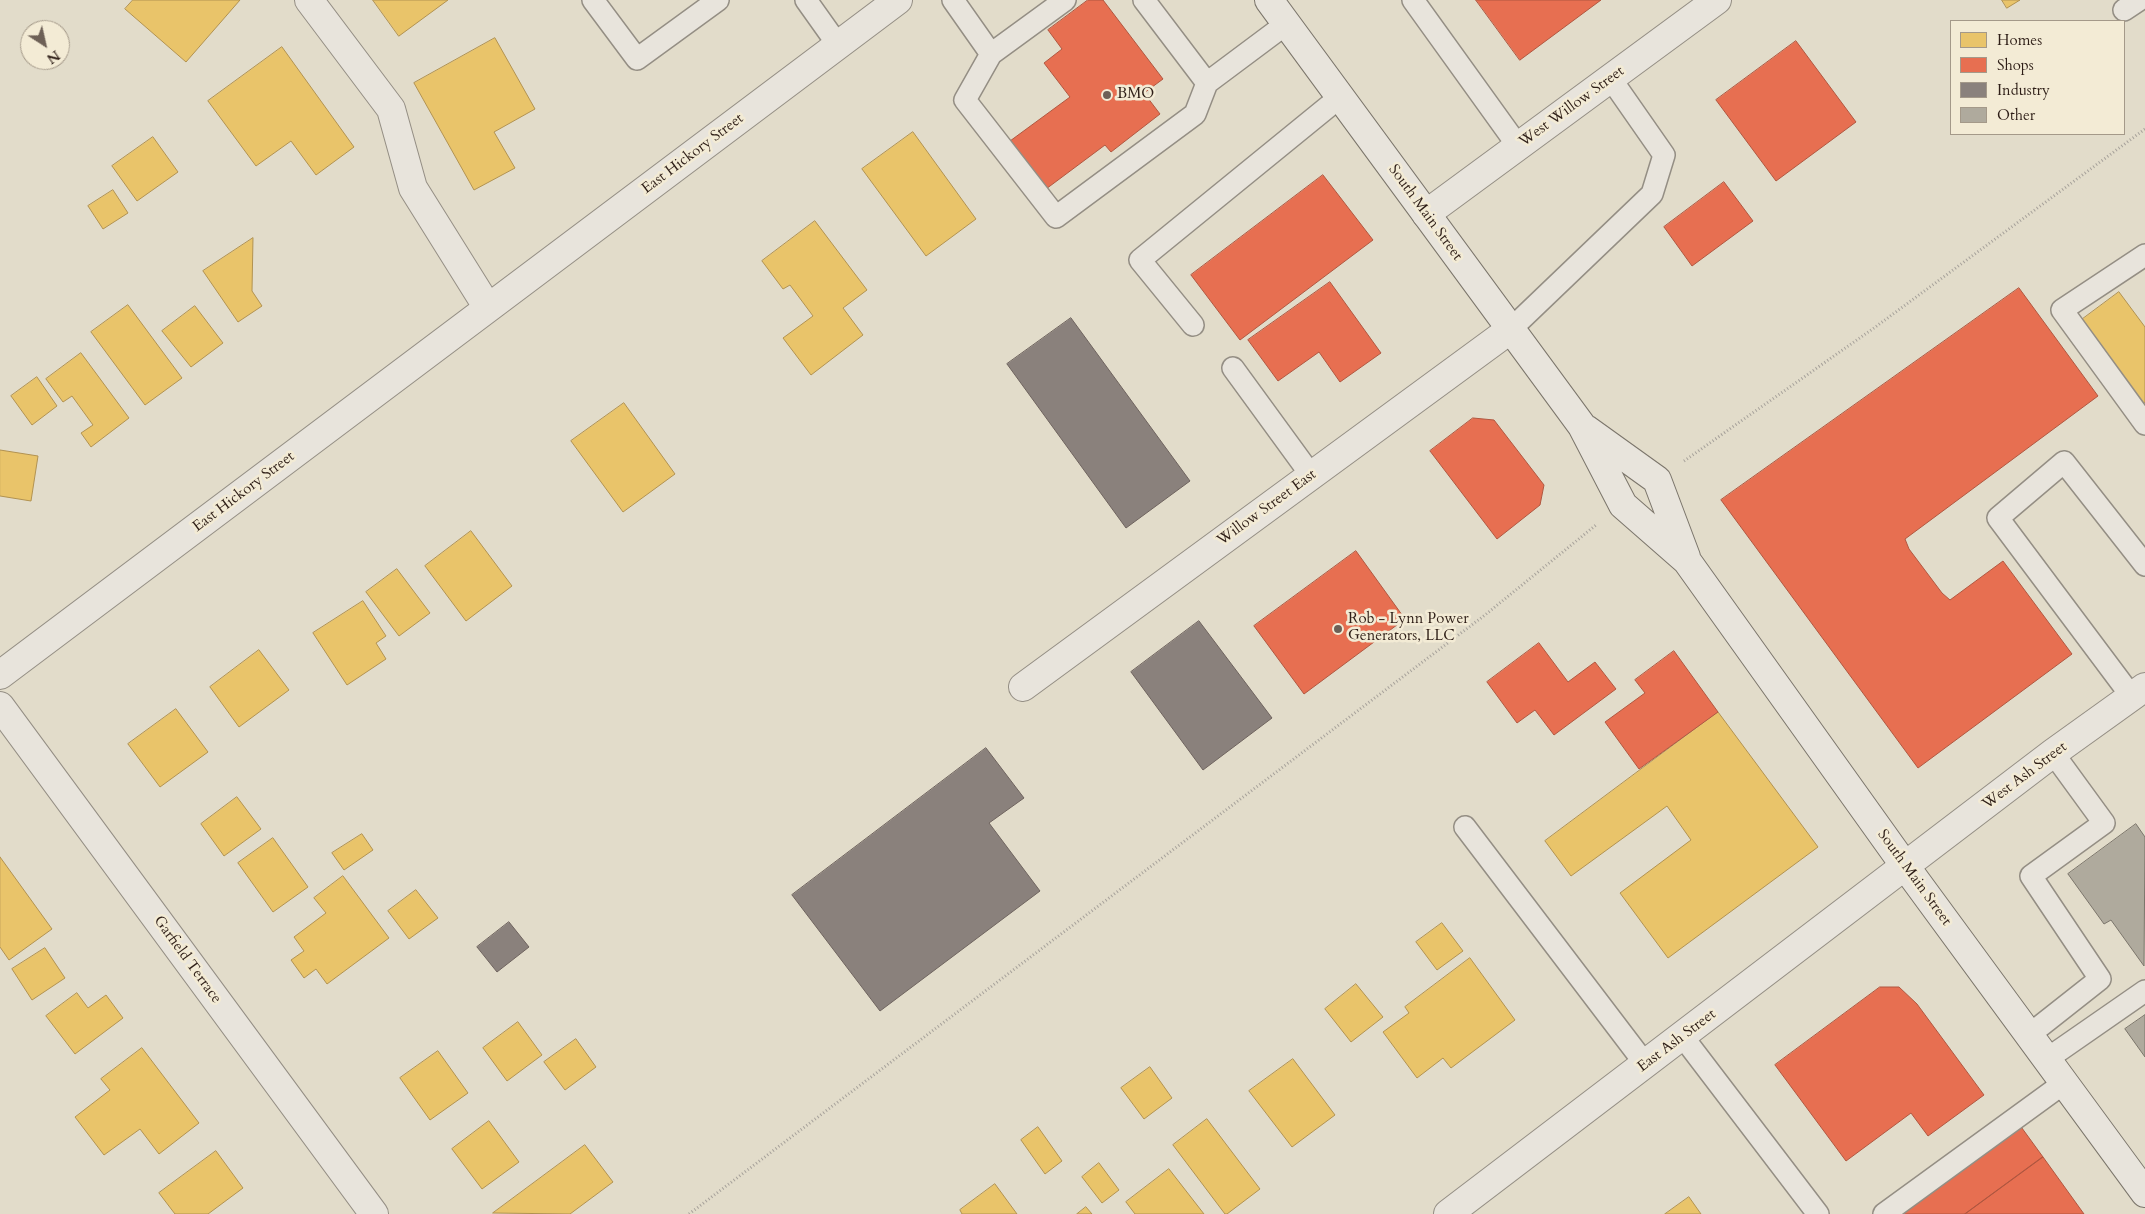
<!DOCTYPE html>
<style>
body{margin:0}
#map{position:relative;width:2145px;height:1214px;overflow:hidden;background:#e2dcca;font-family:Cardo,serif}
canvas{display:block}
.legend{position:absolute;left:1950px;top:20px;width:175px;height:115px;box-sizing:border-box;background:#f3ebd5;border:1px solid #a49989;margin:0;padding:6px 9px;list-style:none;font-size:15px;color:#2e1e17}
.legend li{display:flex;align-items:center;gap:10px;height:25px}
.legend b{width:25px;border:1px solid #a49989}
.north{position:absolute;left:20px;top:20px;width:50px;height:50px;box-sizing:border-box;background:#f3ebd5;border:1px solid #a49989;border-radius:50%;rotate:145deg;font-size:14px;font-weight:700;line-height:20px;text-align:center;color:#2e1e17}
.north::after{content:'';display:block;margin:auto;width:18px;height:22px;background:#6d6056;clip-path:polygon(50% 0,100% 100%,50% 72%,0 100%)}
</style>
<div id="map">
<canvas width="2145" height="1214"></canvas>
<ul class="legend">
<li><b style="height:14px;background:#e9c46a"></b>Homes</li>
<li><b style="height:14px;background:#e76f51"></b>Shops</li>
<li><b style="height:14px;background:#8a817c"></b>Industry</li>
<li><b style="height:14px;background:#afaa9d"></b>Other</li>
</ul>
<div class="north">N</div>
</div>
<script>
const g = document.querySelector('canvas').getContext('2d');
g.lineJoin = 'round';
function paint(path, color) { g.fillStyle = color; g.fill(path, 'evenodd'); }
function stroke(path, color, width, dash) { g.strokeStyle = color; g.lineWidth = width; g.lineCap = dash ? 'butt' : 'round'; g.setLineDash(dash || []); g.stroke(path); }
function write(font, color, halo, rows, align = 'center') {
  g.font = font + ' Cardo,serif'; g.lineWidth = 5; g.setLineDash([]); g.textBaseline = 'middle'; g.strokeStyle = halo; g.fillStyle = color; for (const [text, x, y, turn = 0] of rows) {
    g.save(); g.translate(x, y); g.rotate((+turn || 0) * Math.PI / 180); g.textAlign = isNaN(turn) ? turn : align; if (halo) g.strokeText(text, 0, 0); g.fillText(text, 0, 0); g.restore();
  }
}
const homes = new Path2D(`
 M 133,0 L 240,0 L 186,62 L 125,9 Z
 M 373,0 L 448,0 L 399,36 Z
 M 2002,0 L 2020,0 L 2007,8 Z
 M 495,38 L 535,109 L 494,132 L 515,168 L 474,190 L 414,83 Z
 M 282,47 L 354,147 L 316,175 L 291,141 L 256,166 L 208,101 Z
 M 913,132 L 976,219 L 926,256 L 862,169 Z
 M 153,137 L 178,172 L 137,201 L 112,166 Z
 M 113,190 L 128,213 L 103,229 L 88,206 Z
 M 815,221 L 867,290 L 843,308 L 863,335 L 811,375 L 783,338 L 813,316 L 790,285 L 783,289 L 762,261 Z
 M 253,238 L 252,291 L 262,306 L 238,322 L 203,271 Z
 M 2119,292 L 2145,327 L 2145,402 L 2141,405 L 2080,321 Z
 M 128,305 L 182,378 L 145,405 L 91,332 Z
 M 195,306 L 223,343 L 191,367 L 162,331 Z
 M 81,353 L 129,418 L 91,447 L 81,433 L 93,425 L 72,396 L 63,402 L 46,379 Z
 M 37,377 L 57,406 L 32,425 L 11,396 Z
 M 624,403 L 675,474 L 623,512 L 571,441 Z
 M 0,450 L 38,456 L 31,501 L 0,496 Z
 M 471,531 L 512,586 L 466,621 L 425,566 Z
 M 397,569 L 430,613 L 399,636 L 366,592 Z
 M 363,601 L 386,636 L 376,643 L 386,659 L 347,685 L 313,633 Z
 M 259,650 L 289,690 L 239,727 L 210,687 Z
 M 176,709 L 208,752 L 160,787 L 128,744 Z
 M 1718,712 L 1818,847 L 1668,958 L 1620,893 L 1691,840 L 1667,806 L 1571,876 L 1545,841 Z
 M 237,797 L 261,829 L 224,856 L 201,824 Z
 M 362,834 L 373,850 L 344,870 L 332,853 Z
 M 273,838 L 308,887 L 273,912 L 238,863 Z
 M 0,857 L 52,929 L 9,960 L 0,947 Z
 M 343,876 L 389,938 L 327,984 L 316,969 L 304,978 L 291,960 L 304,951 L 294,937 L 326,913 L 314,898 Z
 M 416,890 L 438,918 L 409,939 L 388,911 Z
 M 1442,923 L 1463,951 L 1437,970 L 1416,942 Z
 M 45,948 L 65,978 L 32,1000 L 12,969 Z
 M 1470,958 L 1515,1020 L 1451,1068 L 1443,1058 L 1417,1078 L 1383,1032 L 1409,1013 L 1405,1007 Z
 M 1356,984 L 1383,1017 L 1351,1042 L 1325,1009 Z
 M 77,993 L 88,1008 L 106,995 L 123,1018 L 75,1054 L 46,1016 Z
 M 518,1022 L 542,1055 L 507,1081 L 483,1048 Z
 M 576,1039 L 596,1067 L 565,1090 L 544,1062 Z
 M 142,1048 L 199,1123 L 159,1154 L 140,1129 L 104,1155 L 75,1117 L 110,1090 L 101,1079 Z
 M 438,1051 L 468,1093 L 430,1120 L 400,1078 Z
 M 1293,1059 L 1335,1115 L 1292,1147 L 1249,1091 Z
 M 1150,1067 L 1172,1098 L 1144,1119 L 1121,1088 Z
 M 1207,1119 L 1260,1189 L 1227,1214 L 1225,1214 L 1173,1145 Z
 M 489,1121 L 519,1162 L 482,1189 L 452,1149 Z
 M 1038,1127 L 1062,1161 L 1045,1174 L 1021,1140 Z
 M 585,1145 L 613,1182 L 570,1214 L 493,1213 Z
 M 216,1151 L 243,1188 L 208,1214 L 175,1214 L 159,1193 Z
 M 1099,1163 L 1119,1190 L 1102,1203 L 1082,1177 Z
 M 1169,1169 L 1204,1214 L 1135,1214 L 1126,1202 Z
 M 995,1184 L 1017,1214 L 962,1214 L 960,1210 Z
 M 1689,1197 L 1701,1214 L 1665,1214 Z
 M 1086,1207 L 1092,1214 L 1077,1214 Z`);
const shops = new Path2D(`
 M 1088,0 L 1103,0 L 1163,79 L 1144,93 L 1160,114 L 1111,152 L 1105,145 L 1046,189 L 1010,141 L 1070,97 L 1044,63 L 1062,49 L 1048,30 Z
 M 1476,0 L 1601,0 L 1520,60 Z
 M 1796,41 L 1856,122 L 1776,181 L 1716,100 Z
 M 1323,175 L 1373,240 L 1240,340 L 1191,275 Z
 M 1724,182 L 1753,221 L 1692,266 L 1664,227 Z
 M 1330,282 L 1381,353 L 1340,382 L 1319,352 L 1278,381 L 1248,340 Z
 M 2019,288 L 2098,396 L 1905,539 L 1909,549 L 1942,593 L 1950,600 L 2003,561 L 2072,654 L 1918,768 L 1721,500 Z
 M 1473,418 L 1494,420 L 1544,485 L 1540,505 L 1497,539 L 1430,451 Z
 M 1356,551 L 1405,619 L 1304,694 L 1254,626 Z
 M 1539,643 L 1568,682 L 1595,662 L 1616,689 L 1554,735 L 1535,710 L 1517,723 L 1487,682 Z
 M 1674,651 L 1718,712 L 1639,769 L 1605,722 L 1645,693 L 1635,680 Z
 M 1880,987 L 1899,987 L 1917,1004 L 1984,1095 L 1928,1136 L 1911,1113 L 1846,1161 L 1775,1065 Z
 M 2019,1124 L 2043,1157 L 1965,1214 L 1897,1214 Z
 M 2043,1157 L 2084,1214 L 1965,1214 Z`);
const industry = new Path2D(`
 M 1071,318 L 1190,481 L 1126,528 L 1007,364 Z
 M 1199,621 L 1272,718 L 1203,770 L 1131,672 Z
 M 986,748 L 1024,798 L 989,823 L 1040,891 L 880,1011 L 792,895 Z
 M 509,922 L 529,947 L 497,972 L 477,947 Z`);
const building = new Path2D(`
 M 2136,824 L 2145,837 L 2144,966 L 2111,920 L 2104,924 L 2068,874 Z
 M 2145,1015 L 2145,1057 L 2125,1029 Z`);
const path = new Path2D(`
 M 1684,461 L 1874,328 L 2145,129
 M 689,1214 L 1485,615 L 1596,525`);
const lane = new Path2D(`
 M 593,0 L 637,59 L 718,0
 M 806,0 L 838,45
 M 953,0 L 991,54
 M 1065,0 L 991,54 L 965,100 L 1056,217 L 1195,114 L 1207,83 L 1286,24
 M 1144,0 L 1207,83
 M 1413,0 L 1518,146
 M 2124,10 L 2139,0
 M 2145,255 L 2062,310 L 2145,424
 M 1193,325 L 1140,260 L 1340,97
 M 1511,329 L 1652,194 L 1664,155 L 1611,79
 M 1233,368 L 1311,475
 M 2132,697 L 1998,518 L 2064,462 L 2145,565
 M 1465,827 L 1646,1065
 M 2029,1035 L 2100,979 L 2031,876 L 2104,823 L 2053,753
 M 1683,1037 L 1818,1214
 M 2047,1059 L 2145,991
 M 1884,1214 L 2064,1083`);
const street = new Path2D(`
 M 309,0 L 391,109 L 413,188 L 488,308
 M 1426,214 L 1717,0
 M 0,675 L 898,0
 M 1023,687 L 1511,329
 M 0,706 L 374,1214
 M 1448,1214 L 2053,753 L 2145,687`);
const secondary = new Path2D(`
 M 1269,0 L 1582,426 L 1623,505 L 1687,561 L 1905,866 L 2145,1193
 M 1586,429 L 1657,480 L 1686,557`);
const markers = [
 [1107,95,5,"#6d6056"],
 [1338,629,5,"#6d6056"]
];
const poiNames = [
 ["BMO",1117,95],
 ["Rob - Lynn Power",1348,620],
 ["Generators, LLC",1348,637]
];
const streetNames = [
 ["West Willow Street",1572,107,-36],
 ["East Hickory Street",693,154,-37],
 ["South Main Street",1425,213,54],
 ["East Hickory Street",244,492,-37],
 ["Willow Street East",1267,508,-36],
 ["West Ash Street",2025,776,-37],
 ["South Main Street",1914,878,54],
 ["Garfield Terrace",187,960,54],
 ["East Ash Street",1677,1041,-37]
];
paint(homes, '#e9c46a');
stroke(homes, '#b19251', 1);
paint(shops, '#e76f51');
stroke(shops, '#b05740', 1);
paint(industry, '#8a817c');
stroke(industry, '#6e635e', 1);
paint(building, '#afaa9d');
stroke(building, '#7b756b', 1);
stroke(lane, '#948e84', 24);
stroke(street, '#948e84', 30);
stroke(secondary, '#7b756b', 30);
stroke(path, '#a6a19a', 3, [1, 2.5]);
stroke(lane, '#e8e4dc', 21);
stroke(street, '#e8e4dc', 28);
stroke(secondary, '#e8e4dc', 28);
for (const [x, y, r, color] of markers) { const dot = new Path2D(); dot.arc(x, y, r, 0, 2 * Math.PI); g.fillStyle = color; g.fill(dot); stroke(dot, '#f3ebd5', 2); }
write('15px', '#2e1e17', '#f3ebd5', poiNames, 'left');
write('15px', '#2e1e17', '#f3ebd5', streetNames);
</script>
